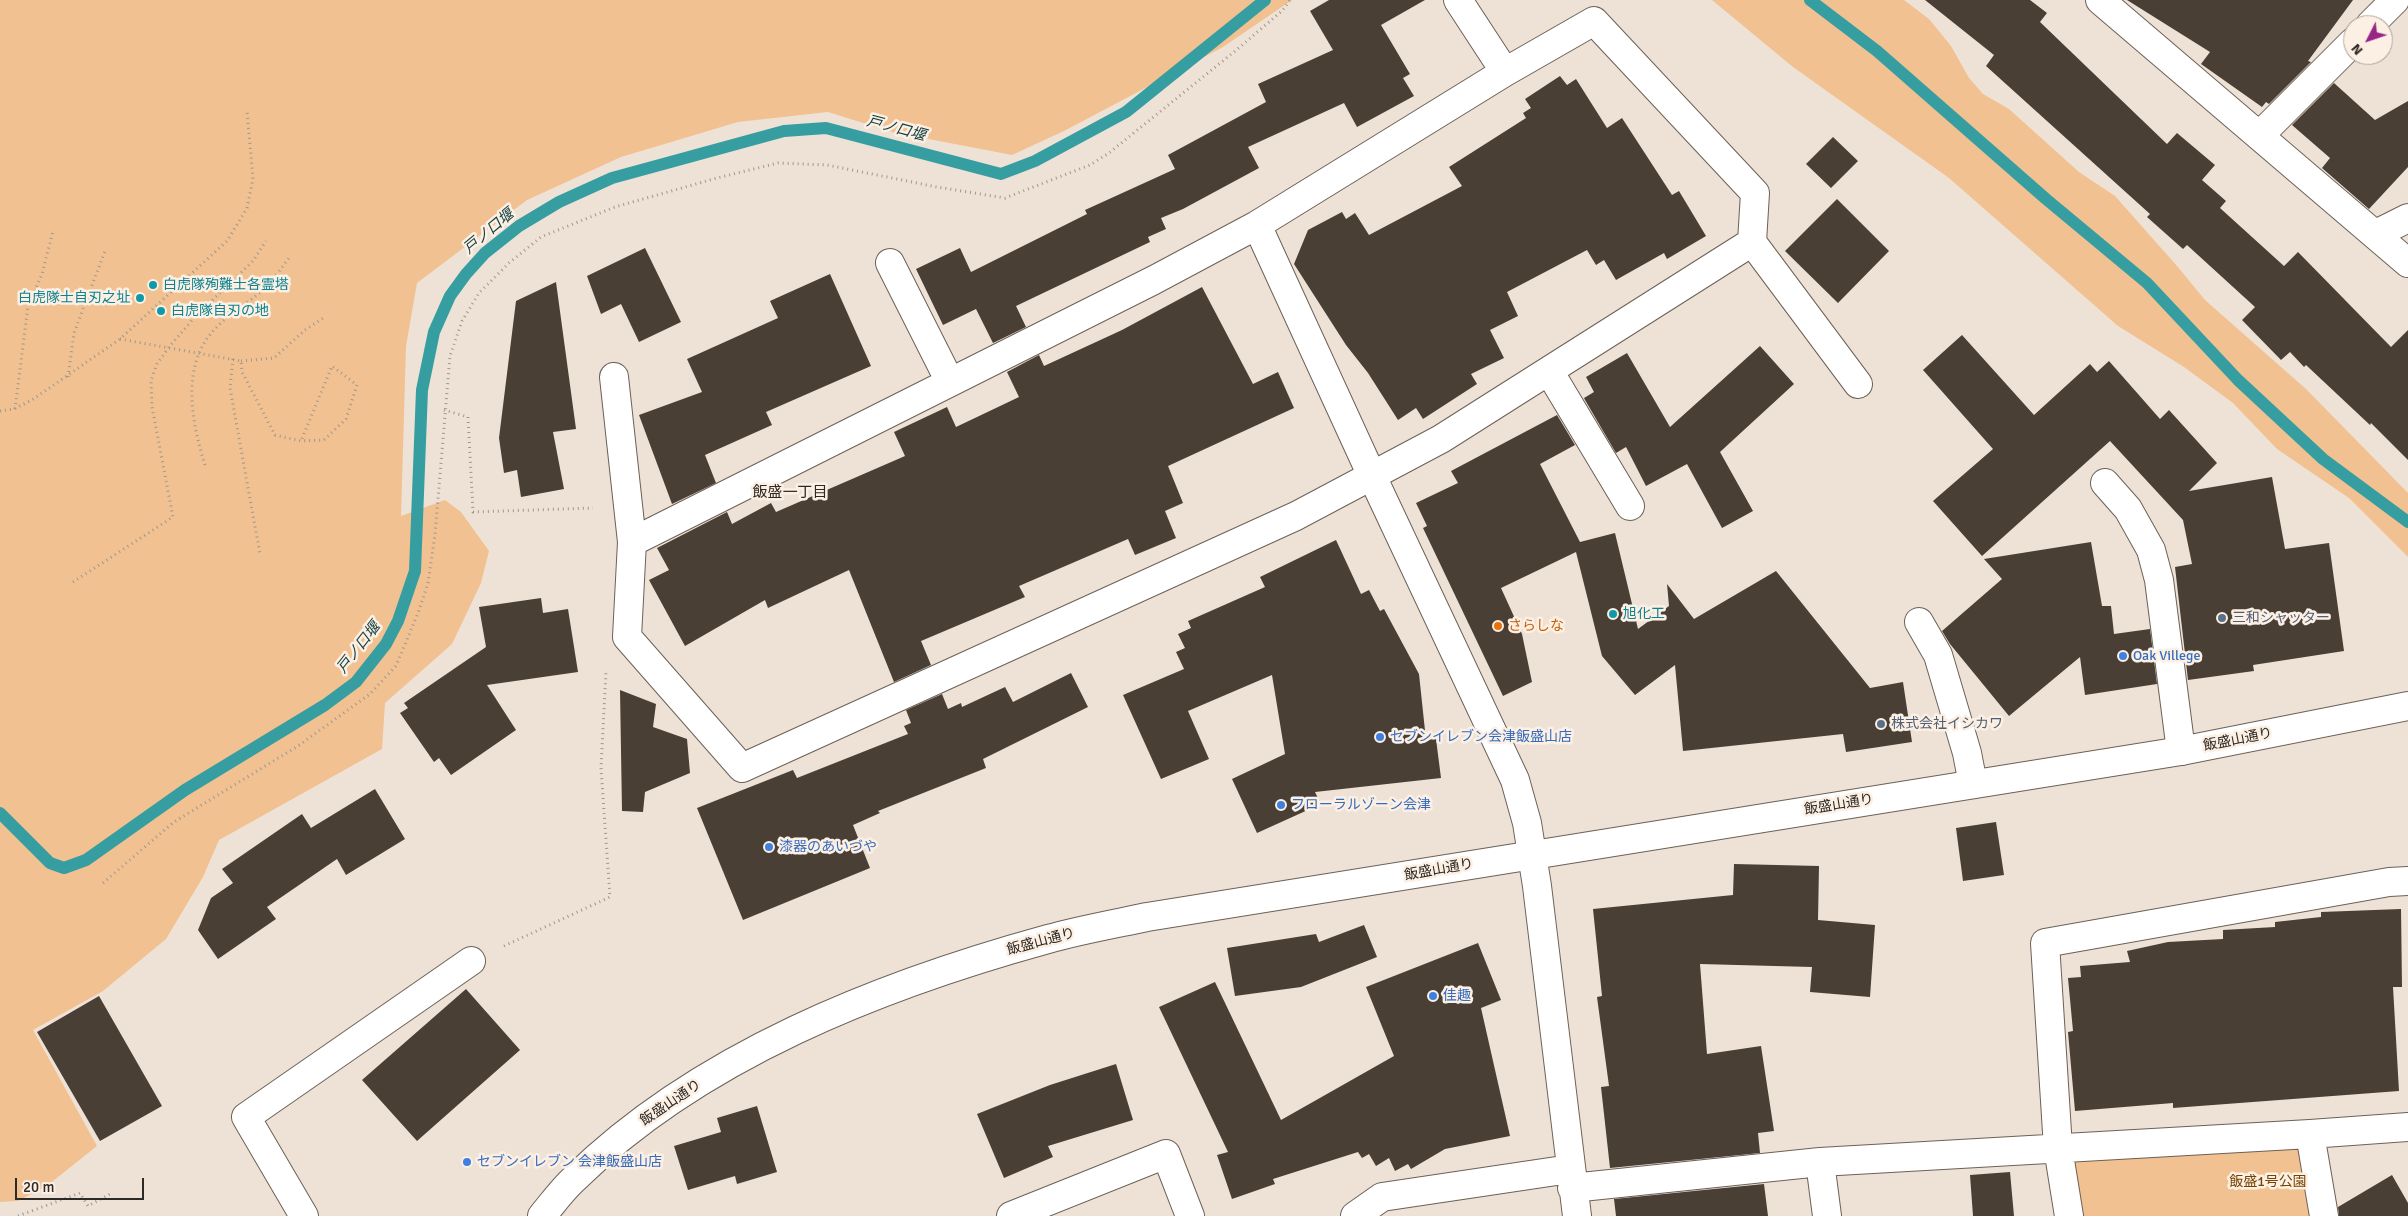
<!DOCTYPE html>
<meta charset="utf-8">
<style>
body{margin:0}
#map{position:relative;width:2408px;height:1216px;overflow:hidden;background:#eee2d6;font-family:Signika,sans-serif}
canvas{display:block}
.north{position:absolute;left:2343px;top:15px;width:50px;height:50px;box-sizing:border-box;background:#fcefe3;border:1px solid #a9a097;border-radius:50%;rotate:229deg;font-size:14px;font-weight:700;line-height:20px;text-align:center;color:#2d2924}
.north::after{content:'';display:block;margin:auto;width:18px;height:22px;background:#972786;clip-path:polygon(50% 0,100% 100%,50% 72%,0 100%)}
.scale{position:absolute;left:15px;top:1178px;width:129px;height:22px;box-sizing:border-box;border:2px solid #2d2924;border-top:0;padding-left:6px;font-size:15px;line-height:18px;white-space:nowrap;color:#2d2924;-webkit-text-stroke:4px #fcefe3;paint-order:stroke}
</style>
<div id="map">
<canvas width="2408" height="1216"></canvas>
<div class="north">N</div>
<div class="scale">20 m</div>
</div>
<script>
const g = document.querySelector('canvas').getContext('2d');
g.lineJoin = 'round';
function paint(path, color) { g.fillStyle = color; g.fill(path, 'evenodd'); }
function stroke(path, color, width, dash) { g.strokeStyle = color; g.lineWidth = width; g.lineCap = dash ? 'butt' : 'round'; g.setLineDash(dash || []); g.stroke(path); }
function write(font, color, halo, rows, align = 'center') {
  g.font = font + ' Signika,"Noto Sans JP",sans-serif'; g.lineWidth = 5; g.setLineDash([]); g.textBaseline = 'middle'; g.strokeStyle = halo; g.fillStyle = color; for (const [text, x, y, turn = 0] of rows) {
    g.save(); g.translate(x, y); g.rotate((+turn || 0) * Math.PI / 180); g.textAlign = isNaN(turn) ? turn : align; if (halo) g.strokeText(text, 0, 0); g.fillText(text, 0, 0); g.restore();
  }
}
const green = new Path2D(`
 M 0,0 L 1292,0 L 1223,47 L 1064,131 L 1012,155 L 892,132 L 828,112 L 738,122 L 621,157 L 527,200 L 417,283 L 406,346 L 401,516 L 445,500 L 461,512 L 489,551 L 481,583 L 452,644 L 385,703 L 382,749 L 219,840 L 203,877 L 166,939 L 103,991 L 33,1030 L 97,1146 L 48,1185 L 18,1201 L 0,1202 Z
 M 1712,0 L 1904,0 L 1929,19 L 1951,46 L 1969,78 L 1983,94 L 2009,109 L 2079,172 L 2115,196 L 2177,266 L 2205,300 L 2306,389 L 2408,493 L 2408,557 L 2349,498 L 2277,449 L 2233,403 L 2184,367 L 2118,326 L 1949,178 L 1793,67 Z
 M 2301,1146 L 2306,1199 L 2313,1216 L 2079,1216 L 2070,1158 Z`);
const stream = new Path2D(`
 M 1810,0 L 1877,51 L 2046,199 L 2147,283 L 2238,380 L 2323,459 L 2408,522
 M 0,813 L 50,863 L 64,868 L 86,860 L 185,790 L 325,705 L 356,682 L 386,644 L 398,621 L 415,571 L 422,390 L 434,332 L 450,296 L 466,274 L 485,253 L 519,226 L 559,202 L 612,178 L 784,131 L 826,128 L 1001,174 L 1035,161 L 1126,112 L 1265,0`);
const building = new Path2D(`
 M 1329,0 L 1425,0 L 1381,25 L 1410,74 L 1403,78 L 1414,96 L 1357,127 L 1344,103 L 1248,147 L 1259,168 L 1183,209 L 1161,218 L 1166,229 L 1148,237 L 1150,242 L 1016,306 L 1026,327 L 993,343 L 976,309 L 943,325 L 916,269 L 960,248 L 971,272 L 1087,214 L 1085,210 L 1175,169 L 1168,155 L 1266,102 L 1258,84 L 1333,50 L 1310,11 Z
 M 1925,0 L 2030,0 L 2047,13 L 2040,22 L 2167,144 L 2177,133 L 2215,165 L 2202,180 L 2226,201 L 2220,208 L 2284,266 L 2298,252 L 2391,347 L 2408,330 L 2408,460 L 2371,423 L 2370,425 L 2306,365 L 2304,367 L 2290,352 L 2281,360 L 2242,320 L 2255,307 L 2187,245 L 2183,249 L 2147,217 L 2150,214 L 1986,66 L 1994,55 Z
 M 2127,0 L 2353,0 L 2308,61 L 2311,62 L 2269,104 L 2266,102 L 2262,107 L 2201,64 L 2210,52 Z
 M 1560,76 L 1567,85 L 1576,79 L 1607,128 L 1622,118 L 1672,195 L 1679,191 L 1706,236 L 1667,259 L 1664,253 L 1616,280 L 1604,260 L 1596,265 L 1587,250 L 1507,292 L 1518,316 L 1490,330 L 1504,358 L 1471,374 L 1477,384 L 1423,419 L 1416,408 L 1398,420 L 1368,373 L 1346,345 L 1294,264 L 1308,230 L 1342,212 L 1346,219 L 1355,213 L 1369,235 L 1462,186 L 1449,167 L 1526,118 L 1523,113 L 1531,108 L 1525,99 Z
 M 2334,83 L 2375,120 L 2408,101 L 2408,167 L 2369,209 L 2322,168 L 2330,158 L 2292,125 Z
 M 1833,137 L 1858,161 L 1831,188 L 1806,164 Z
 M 1837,199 L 1889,251 L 1838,303 L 1785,251 Z
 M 645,248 L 681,322 L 639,342 L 621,304 L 601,314 L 587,276 Z
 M 830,274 L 871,366 L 766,412 L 772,425 L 705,455 L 716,483 L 672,504 L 639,415 L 702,392 L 687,359 L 778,318 L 770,301 Z
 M 556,282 L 576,429 L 553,432 L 564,489 L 521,497 L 517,470 L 504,473 L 499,438 L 516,301 Z
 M 1202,287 L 1253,384 L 1278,372 L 1294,408 L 1168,466 L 1183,503 L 1165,511 L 1176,538 L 1135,555 L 1128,539 L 1019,586 L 1025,597 L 921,641 L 931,665 L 894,682 L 849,570 L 768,608 L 765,600 L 685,646 L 649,580 L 669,570 L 657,548 L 727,512 L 732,524 L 771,503 L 776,512 L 905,456 L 894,432 L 947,407 L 956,427 L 1019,397 L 1007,372 L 1039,355 L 1044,366 L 1122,330 Z
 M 1962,335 L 2034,415 L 2090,364 L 2097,372 L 2109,361 L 2160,419 L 2169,410 L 2217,463 L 2189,491 L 2272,477 L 2285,549 L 2329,543 L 2344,651 L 2253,665 L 2254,671 L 2188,680 L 2175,567 L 2192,564 L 2183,520 L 2110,441 L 1982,556 L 1933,501 L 1993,449 L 1923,370 Z
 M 1760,346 L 1794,384 L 1720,452 L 1753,511 L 1722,528 L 1687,464 L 1646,486 L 1626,447 L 1616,453 L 1585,400 L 1584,398 L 1594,392 L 1586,377 L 1627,353 L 1670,427 Z
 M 1557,415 L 1575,445 L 1540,464 L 1580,542 L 1615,533 L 1638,629 L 1669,606 L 1667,584 L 1694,619 L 1776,571 L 1870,688 L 1903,682 L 1912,742 L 1846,752 L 1843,734 L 1683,751 L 1675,665 L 1635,695 L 1602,656 L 1576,552 L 1501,588 L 1522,634 L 1532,682 L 1503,696 L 1423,528 L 1427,526 L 1416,503 L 1458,483 L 1451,471 Z
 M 1336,540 L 1361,594 L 1369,590 L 1380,611 L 1384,609 L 1419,674 L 1426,740 L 1436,739 L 1441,778 L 1315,792 L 1321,804 L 1257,833 L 1232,779 L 1285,754 L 1272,675 L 1188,711 L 1209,759 L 1161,779 L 1123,695 L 1184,669 L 1176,652 L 1185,648 L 1178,634 L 1191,628 L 1188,621 L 1265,587 L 1260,577 Z
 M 2091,542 L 2102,606 L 2111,606 L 2114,634 L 2150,629 L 2157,684 L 2085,695 L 2080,657 L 2009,716 L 1950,644 L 1942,631 L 2002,579 L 1984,559 Z
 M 541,598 L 543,613 L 568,609 L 578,672 L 487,685 L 516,730 L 451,775 L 439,758 L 434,762 L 400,713 L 408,708 L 404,703 L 486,647 L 479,607 Z
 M 1071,673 L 1088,707 L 983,759 L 986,768 L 878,811 L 880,813 L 853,825 L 870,868 L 743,920 L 697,808 L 793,770 L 797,778 L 908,734 L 904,726 L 911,723 L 906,710 L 942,694 L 948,709 L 961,703 L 962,707 L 1005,687 L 1013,702 Z
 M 620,690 L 656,704 L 653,727 L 687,739 L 690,773 L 645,792 L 643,812 L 622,811 Z
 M 375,789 L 405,839 L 346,875 L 337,859 L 267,907 L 276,919 L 218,959 L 198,930 L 211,898 L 233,883 L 222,869 L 302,814 L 311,828 Z
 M 1996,822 L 2004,875 L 1963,881 L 1956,828 Z
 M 1734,864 L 1819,866 L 1818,920 L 1875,925 L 1870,997 L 1810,992 L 1812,967 L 1700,964 L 1707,1054 L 1761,1046 L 1774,1131 L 1758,1133 L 1760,1153 L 1610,1168 L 1601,1087 L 1609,1086 L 1597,997 L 1602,996 L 1593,909 L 1733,895 Z
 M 2401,909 L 2402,987 L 2393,987 L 2399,1091 L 2173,1108 L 2173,1103 L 2075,1111 L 2068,1032 L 2073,1031 L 2068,978 L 2081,977 L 2080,966 L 2130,962 L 2127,951 L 2168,942 L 2223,939 L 2223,930 L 2275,927 L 2275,922 L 2321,917 L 2321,912 Z
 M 1364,925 L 1377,957 L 1301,987 L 1235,996 L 1227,948 L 1316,934 L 1319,942 Z
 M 1478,943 L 1501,1000 L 1481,1008 L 1510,1136 L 1445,1149 L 1411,1169 L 1408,1164 L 1395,1171 L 1389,1158 L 1376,1166 L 1369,1154 L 1362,1158 L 1358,1152 L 1273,1179 L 1275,1184 L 1232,1199 L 1217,1155 L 1228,1152 L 1159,1007 L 1215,982 L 1281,1120 L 1394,1056 L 1366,987 Z
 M 466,989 L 520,1050 L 417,1141 L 362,1080 Z
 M 99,996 L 162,1106 L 100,1141 L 37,1032 Z
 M 1116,1064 L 1133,1120 L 1048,1146 L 1053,1157 L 1004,1178 L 977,1114 L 1050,1085 Z
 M 757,1106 L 777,1172 L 737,1184 L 735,1176 L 688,1190 L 674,1146 L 721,1132 L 717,1118 Z
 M 2010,1172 L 2014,1216 L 1973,1216 L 1970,1175 Z
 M 2392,1175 L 2408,1203 L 2408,1216 L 2339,1216 L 2338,1207 Z
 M 1764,1184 L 1768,1216 L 1616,1216 L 1614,1199 Z`);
const path = new Path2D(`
 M 120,339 L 241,361 L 242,372 L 275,435 L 301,441 L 324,440 L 346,419 L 357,385 L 332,366 L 301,441
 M 233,359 L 230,388 L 260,554
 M 241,361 L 274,358 L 305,330 L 325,317
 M 68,377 L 74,333 L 105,251
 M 15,409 L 28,306 L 42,274 L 53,231
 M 444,410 L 468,417 L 473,512 L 593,508
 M 0,411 L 14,409 L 32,400 L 120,339 L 227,241 L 247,208 L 253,179 L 247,111
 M 205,465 C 191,421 180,362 217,327 C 231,312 250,302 265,288 C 274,279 281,268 289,258
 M 73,582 L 173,517 L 152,407 L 151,380 L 157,364 L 169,347 L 194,318 L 253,261 L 266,241
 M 103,883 L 174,822 L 298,746 L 370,694 L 396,666 L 418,613 L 428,583 L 435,535 L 450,356 L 462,321 L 479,293 L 509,263 L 541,237 L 615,207 L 717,178 L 778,163 L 827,165 L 937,187 L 1005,198 L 1090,165 L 1109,153 L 1240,47 L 1283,10 L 1290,0
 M 504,946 L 610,897 L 601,768 L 606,671
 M 18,1216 L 80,1193 L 88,1206 L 112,1193`);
const minor = new Path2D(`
 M 1458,0 L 1505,72
 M 2100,0 L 2408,263
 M 1594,21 L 1755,193 L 1752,242 L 1441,439 L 1296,516 L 742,768 L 627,637 L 632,542 L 1154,280 L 1257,225 L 1505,72 Z
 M 2370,25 L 2395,0
 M 2260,135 L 2353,42
 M 1257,225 L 1372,476 L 1515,780 L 1527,823 L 1537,886 L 1577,1216
 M 2376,234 L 2408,218
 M 1752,242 L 1858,384
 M 890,263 L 950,382
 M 1549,371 L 1630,506
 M 614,377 L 632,542
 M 2105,483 L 2128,509 L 2151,550 L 2159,580 L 2181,751
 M 1919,622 L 1938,655 L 1967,753 L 1973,784
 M 2310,1134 L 2324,1216
 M 1820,1162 L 1827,1216
 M 1572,1188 L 1820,1162 L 2310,1134 L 2408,1127
 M 304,1216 L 246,1117 L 471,961
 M 1011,1216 L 1166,1154 L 1190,1216
 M 1355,1216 L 1382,1197 L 1570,1169
 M 2069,1216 L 2058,1148 L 2045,943 L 2389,882 L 2408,881`);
const tertiary = new Path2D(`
 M 542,1216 C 552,1204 562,1190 574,1179 C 699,1056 881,985 1048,939 C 1080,930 1114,924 1147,917 L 2181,751 L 2408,706`);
const markers = [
 [153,285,5,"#0f9aa8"],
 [140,298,5,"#0f9aa8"],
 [161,311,5,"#0f9aa8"],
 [1613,614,5,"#0f9aa8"],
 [2222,618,5,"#5c6f8a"],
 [1498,626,5,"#e8710a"],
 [2123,656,5,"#3f7fe0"],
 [1881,724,5,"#5c6f8a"],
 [1380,737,5,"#3f7fe0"],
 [1281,805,5,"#3f7fe0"],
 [769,847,5,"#3f7fe0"],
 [1433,996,5,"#3f7fe0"],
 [467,1162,5,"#3f7fe0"]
];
const cultureNames = [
 ["白虎隊殉難士各霊塔",163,285],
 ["白虎隊士自刃之址",130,298,"right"],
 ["白虎隊自刃の地",171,311],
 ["旭化工",1623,614]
];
const serviceNames = [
 ["三和シャッター",2232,618],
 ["株式会社イシカワ",1891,724]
];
const foodNames = [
 ["さらしな",1508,626]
];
const shopNames = [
 ["Oak Villege",2133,656],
 ["セブンイレブン会津飯盛山店",1390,737],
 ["フローラルゾーン会津",1291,805],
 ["漆器のあいづや",779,847],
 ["佳趣",1443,996],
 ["セブンイレブン 会津飯盛山店",477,1162]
];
const streetNames = [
 ["飯盛山通り",2238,740,-11],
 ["飯盛山通り",1839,805,-9],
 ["飯盛山通り",1439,870,-10],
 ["飯盛山通り",1041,942,-15],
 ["飯盛山通り",671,1103,-34]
];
const parkNames = [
 ["飯盛1号公園",2268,1182]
];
const waterNames = [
 ["戸ノ口堰",896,129,15],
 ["戸ノ口堰",489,232,-40],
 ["戸ノ口堰",359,648,-52]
];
const neighbourhoodNames = [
 ["飯盛一丁目",790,493]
];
paint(green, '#f1c191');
stroke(stream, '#369ea0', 12);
paint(building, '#493f35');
stroke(minor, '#6c6157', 30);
stroke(tertiary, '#6c6157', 30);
stroke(path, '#9f978d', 3, [1, 4]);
stroke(minor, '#fff', 28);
stroke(tertiary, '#fff', 28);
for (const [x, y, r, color] of markers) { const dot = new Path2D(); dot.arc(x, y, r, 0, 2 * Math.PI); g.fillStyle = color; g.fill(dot); stroke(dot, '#fcefe3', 2); }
write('14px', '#0d838f', '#fcefe3', cultureNames, 'left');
write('14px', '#4e5e75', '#fcefe3', serviceNames, 'left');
write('14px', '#c56008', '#fcefe3', foodNames, 'left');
write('14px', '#366cbe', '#fcefe3', shopNames, 'left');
write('14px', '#2d2924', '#fcefe3', streetNames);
write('14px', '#754400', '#fcefe3', parkNames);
write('italic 15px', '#0d3d3d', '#fcefe3', waterNames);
write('15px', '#2d2924', '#fcefe3', neighbourhoodNames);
</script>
